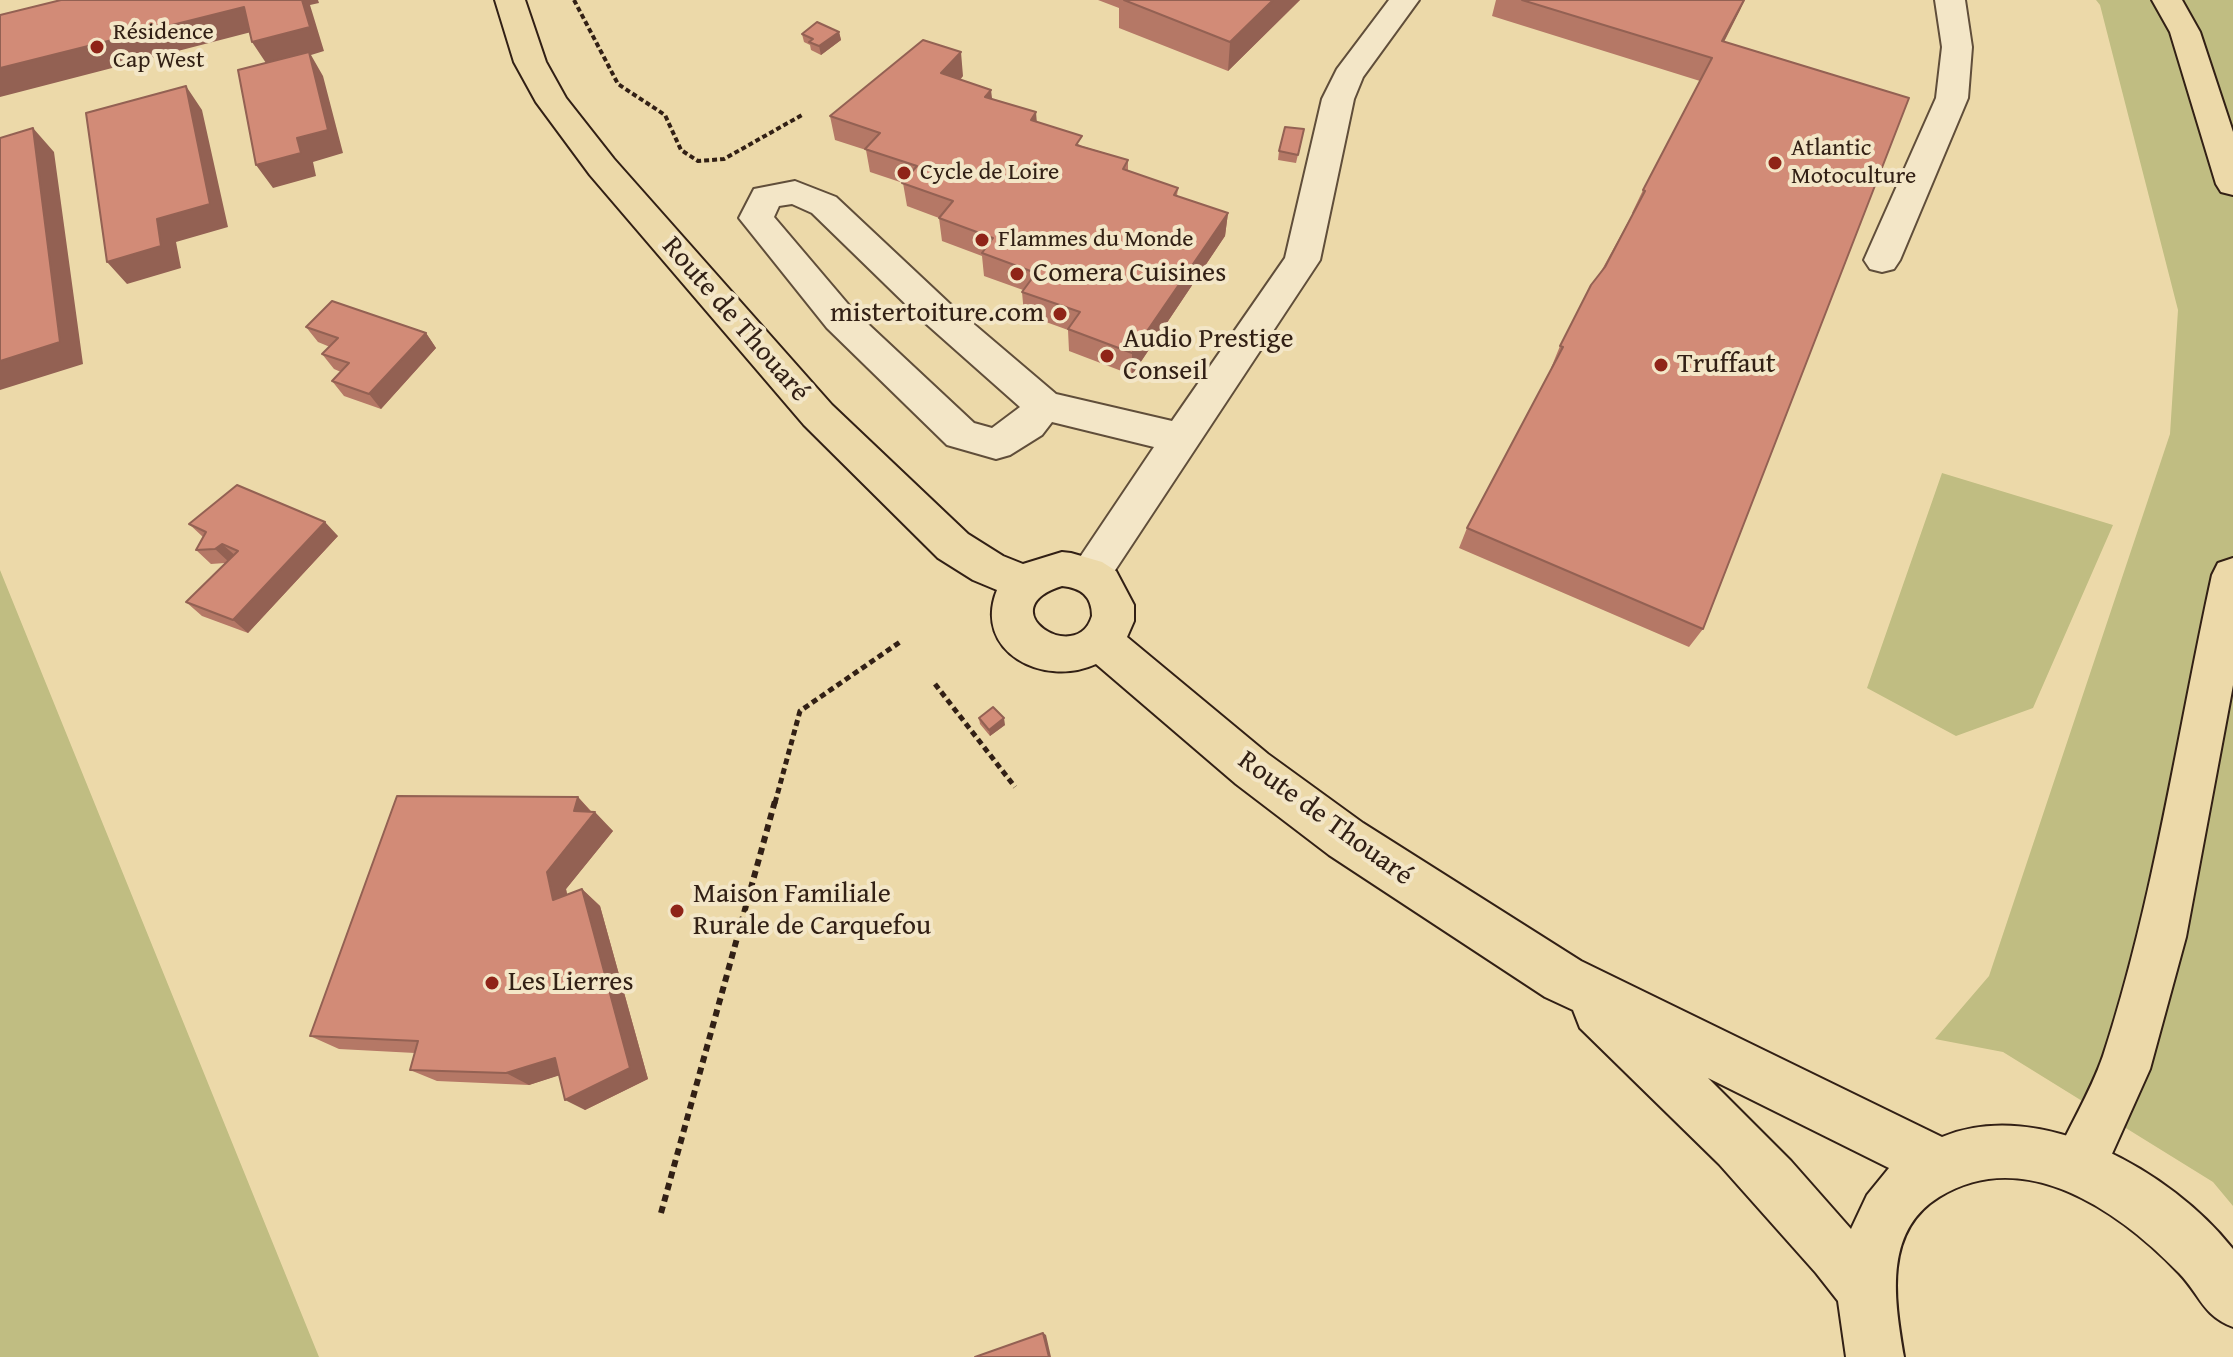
<!DOCTYPE html>
<meta charset="utf-8">
<style>
body{margin:0}
canvas{display:block;background:#ecd9a9}
</style>
<canvas width="2233" height="1357"></canvas>
<script>
const g = document.querySelector('canvas').getContext('2d');
g.lineJoin = 'round';
function paint(path, color) { g.fillStyle = color; g.fill(path, 'evenodd'); }
function stroke(path, color, width, dash) { g.strokeStyle = color; g.lineWidth = width; g.lineCap = dash ? 'butt' : 'round'; g.setLineDash(dash || []); g.stroke(path); }
function write(font, color, halo, rows, align = 'center') {
  g.font = font + ' "Gentium Book Plus",serif'; g.lineWidth = 8; g.setLineDash([]); g.textBaseline = 'middle'; g.strokeStyle = halo; g.fillStyle = color; for (const [text, x, y, turn = 0] of rows) {
    g.save(); g.translate(x, y); g.rotate((+turn || 0) * Math.PI / 180); g.textAlign = isNaN(turn) ? turn : align; if (halo) g.strokeText(text, 0, 0); g.fillText(text, 0, 0); g.restore();
  }
}
const green = new Path2D(`
 M 2096,0 L 2233,0 L 2233,1206 L 2213,1182 L 2003,1052 L 1935,1039 L 1989,976 L 2170,434 L 2178,310 L 2100,5 Z
 M 1942,473 L 2113,525 L 2033,708 L 1956,736 L 1867,688 Z
 M 0,570 L 319,1357 L 0,1357 Z`);
const pathFar2 = new Path2D(`
 M 574,0 L 618,84 L 665,115 L 681,150 L 698,161 L 724,159 L 802,115`);
const pathFar1 = new Path2D(`
 M 935,684 L 1015,787
 M 775,803 L 800,711 L 900,642`);
const path = new Path2D(`
 M 661,1213 L 775,801`);
const minor = new Path2D(`
 M 1389,0 L 1419,0 L 1363,77 L 1354,99 L 1320,260 L 1104,587 L 1089,592 L 1074,587 L 1068,575 L 1154,447 L 1052,422 L 1042,435 L 1010,455 L 996,459 L 947,445 L 827,328 L 739,218 L 754,189 L 795,181 L 836,197 L 949,303 L 1056,394 L 1172,421 L 1285,258 L 1322,99 L 1337,69 ZM 792,204 L 812,213 L 923,321 L 1020,407 L 992,428 L 974,423 L 853,310 L 774,217 L 779,206 Z
 M 1935,0 L 1965,0 L 1972,47 L 1968,98 L 1900,260 L 1894,269 L 1882,272 L 1870,269 L 1864,260 L 1936,98 L 1942,47 Z`);
const major = new Path2D(`
 M 495,0 L 525,0 L 546,62 L 566,98 L 614,159 L 832,405 L 968,534 L 1003,556 L 1023,564 L 1062,552 L 1071,553 L 1102,562 L 1116,571 L 1134,605 L 1134,621 L 1127,637 L 1268,754 L 1363,823 L 1581,961 L 1942,1137 C 2040,1096 2173,1172 2233,1249 L 2233,1327 C 2202,1315 2201,1296 2179,1273 C 2120,1212 2025,1144 1939,1197 C 1882,1232 1895,1302 1904,1357 L 1846,1357 L 1838,1301 L 1816,1273 L 1719,1164 L 1580,1028 L 1573,1010 L 1545,997 L 1329,855 L 1236,784 L 1096,664 C 1044,688 972,652 997,590 L 973,580 L 938,558 L 804,425 L 590,175 L 536,102 L 514,62 ZM 1062,586 C 1081,588 1092,596 1092,616 C 1077,667 988,609 1062,586 ZM 1708,1078 L 1889,1168 L 1867,1195 L 1851,1229 L 1791,1161 Z`);
const highway = new Path2D(`
 M 2152,0 L 2182,0 L 2200,32 L 2233,132 L 2233,195 L 2221,192 L 2216,184 L 2170,32 Z
 M 2233,558 L 2233,685 L 2186,937 L 2150,1069 L 2098,1185 L 2079,1193 L 2060,1185 L 2052,1166 C 2067,1129 2090,1094 2103,1056 C 2154,900 2177,735 2212,575 L 2218,563 Z`);
const wall = new Path2D(`
 M 1098,0 L 1300,0 L 1228,71 L 1119,28 L 1119,8 Z
 M 1496,0 L 1745,0 L 1724,42 L 1703,629 L 1689,647 L 1459,548 L 1467,528 L 1552,368 L 1551,368 L 1560,346 L 1633,213 L 1632,213 L 1643,190 L 1700,81 L 1492,16 Z
 M 839,32 L 841,40 L 821,55 L 811,50 L 810,45 L 804,42 L 802,34 Z
 M 963,76 L 960,80 L 992,99 L 1082,146 L 1128,160 L 1128,171 L 1178,188 L 1177,196 L 1228,213 L 1225,236 L 1132,375 L 1069,351 L 1068,330 L 1024,314 L 1022,292 L 1023,290 L 984,276 L 982,256 L 942,241 L 939,218 L 907,206 L 903,183 L 870,172 L 866,150 L 835,140 L 830,116 Z
 M 1304,129 L 1296,163 L 1278,160 L 1279,151 Z
 M 306,327 L 426,333 L 436,348 L 381,409 L 344,396 L 332,381 L 341,372 L 334,369 L 322,354 L 330,347 L 318,342 Z
 M 189,524 L 338,536 L 248,633 L 202,616 L 186,602 L 225,563 L 211,564 L 196,550 L 203,537 Z
 M 979,718 L 1005,725 L 990,736 L 980,724 Z
 M 578,797 L 591,811 L 613,831 L 566,889 L 567,895 L 582,889 L 600,906 L 648,1079 L 585,1110 L 559,1075 L 529,1085 L 437,1081 L 410,1070 L 415,1053 L 339,1049 L 310,1036 Z`);
const shadedWall = new Path2D(`
 M 302,0 L 318,0 L 319,3 L 310,5 L 324,51 L 311,55 L 323,76 L 343,153 L 313,162 L 316,176 L 273,188 L 256,165 L 268,66 L 252,42 Z
 M 1273,0 L 1300,0 L 1228,71 L 1230,42 Z
 M 1744,0 L 1740,10 L 1712,65 L 1722,41 Z
 M 244,7 L 259,30 L 0,97 L 0,68 Z
 M 839,32 L 841,40 L 821,55 L 819,46 Z
 M 961,52 L 963,76 L 944,97 L 941,73 Z
 M 186,86 L 202,110 L 228,227 L 176,242 L 181,268 L 127,284 L 107,262 Z
 M 991,90 L 994,114 L 985,97 Z
 M 1036,112 L 1038,136 L 1031,120 Z
 M 33,128 L 54,152 L 83,364 L 0,390 L 0,361 Z
 M 1228,213 L 1225,236 L 1132,375 L 1132,353 Z
 M 426,333 L 436,348 L 381,409 L 369,394 Z
 M 325,522 L 338,536 L 248,633 L 233,620 Z
 M 222,544 L 237,557 L 230,563 L 215,549 Z
 M 1004,718 L 1005,725 L 990,736 L 989,730 Z
 M 578,797 L 593,814 L 595,812 L 613,831 L 566,889 L 572,917 L 553,900 L 547,872 Z
 M 582,889 L 600,906 L 648,1079 L 585,1110 L 565,1100 Z
 M 555,1058 L 576,1070 L 529,1085 L 506,1073 Z
 M 1043,1333 L 1046,1335 L 1051,1357 L 1049,1357 Z`);
const building = new Path2D(`
 M 61,0 L 302,0 L 310,27 L 252,42 L 244,7 L 0,68 L 0,15 Z
 M 1124,0 L 1273,0 L 1230,42 Z
 M 1522,0 L 1744,0 L 1722,41 L 1909,98 L 1703,629 L 1467,528 L 1563,347 L 1560,346 L 1591,285 L 1605,267 L 1645,191 L 1643,190 L 1712,58 Z
 M 817,22 L 839,32 L 819,46 L 809,42 L 813,39 L 802,34 Z
 M 923,40 L 961,52 L 941,73 L 991,90 L 985,97 L 1036,112 L 1031,120 L 1082,136 L 1076,145 L 1128,160 L 1123,169 L 1178,188 L 1174,195 L 1228,213 L 1132,353 L 1068,329 L 1080,312 L 1022,292 L 1036,273 L 982,253 L 993,238 L 939,218 L 953,201 L 902,183 L 917,166 L 865,149 L 880,133 L 830,116 Z
 M 309,52 L 328,130 L 297,138 L 301,153 L 256,165 L 238,70 Z
 M 186,86 L 210,204 L 157,219 L 161,246 L 107,262 L 86,113 Z
 M 1285,127 L 1304,129 L 1298,155 L 1279,151 Z
 M 33,128 L 60,342 L 0,361 L 0,138 Z
 M 332,301 L 426,333 L 369,394 L 332,381 L 349,363 L 322,354 L 338,338 L 306,327 Z
 M 237,485 L 325,522 L 233,620 L 186,602 L 238,551 L 222,544 L 215,549 L 196,550 L 206,532 L 189,524 Z
 M 993,707 L 1004,718 L 989,730 L 979,718 Z
 M 397,796 L 578,797 L 574,811 L 595,812 L 547,872 L 553,900 L 582,889 L 630,1068 L 565,1100 L 555,1058 L 506,1073 L 410,1070 L 418,1041 L 310,1036 Z
 M 1043,1333 L 1049,1357 L 975,1357 Z`);
const markers = [
 [97,47,8,"#8f2418"],
 [1775,163,8,"#8f2418"],
 [904,173,8,"#8f2418"],
 [982,240,8,"#8f2418"],
 [1017,274,8,"#8f2418"],
 [1060,314,8,"#8f2418"],
 [1107,356,8,"#8f2418"],
 [1661,365,8,"#8f2418"],
 [677,911,8,"#8f2418"],
 [492,983,8,"#8f2418"]
];
const farPoinames = [
 ["Résidence",113,33],
 ["Cap West",113,61],
 ["Atlantic",1791,149],
 ["Motoculture",1791,177],
 ["Cycle de Loire",920,173],
 ["Flammes du Monde",998,240]
];
const poiNames = [
 ["Comera Cuisines",1033,274],
 ["mistertoiture.com",1044,314,"right"],
 ["Audio Prestige",1123,340],
 ["Conseil",1123,372],
 ["Truffaut",1677,365],
 ["Maison Familiale",693,895],
 ["Rurale de Carquefou",693,927],
 ["Les Lierres",508,983]
];
const streetNames = [
 ["Route de Thouaré",735,320,49],
 ["Route de Thouaré",1325,819,36]
];
paint(green, '#c0bd82');
stroke(minor, '#604e3a', 4);
stroke(major, '#322015', 4);
stroke(highway, '#322015', 4);
stroke(pathFar2, '#322015', 4, [5, 3]);
stroke(pathFar1, '#322015', 5, [6, 4]);
stroke(path, '#322015', 6, [7, 5]);
paint(minor, '#f3e6c7');
paint(major, '#ecd9a9');
paint(highway, '#ecd9a9');
paint(wall, '#b57866');
paint(shadedWall, '#936153');
paint(building, '#d28b77');
stroke(building, '#936153', 2);
for (const [x, y, r, color] of markers) { const dot = new Path2D(); dot.arc(x, y, r, 0, 2 * Math.PI); g.fillStyle = color; g.fill(dot); stroke(dot, '#f3e6c7', 3); }
write('24px', '#322015', '#f3e6c7', farPoinames, 'left');
write('28px', '#322015', '#f3e6c7', poiNames, 'left');
write('28px', '#322015', '#f3e6c7', streetNames);
</script>
